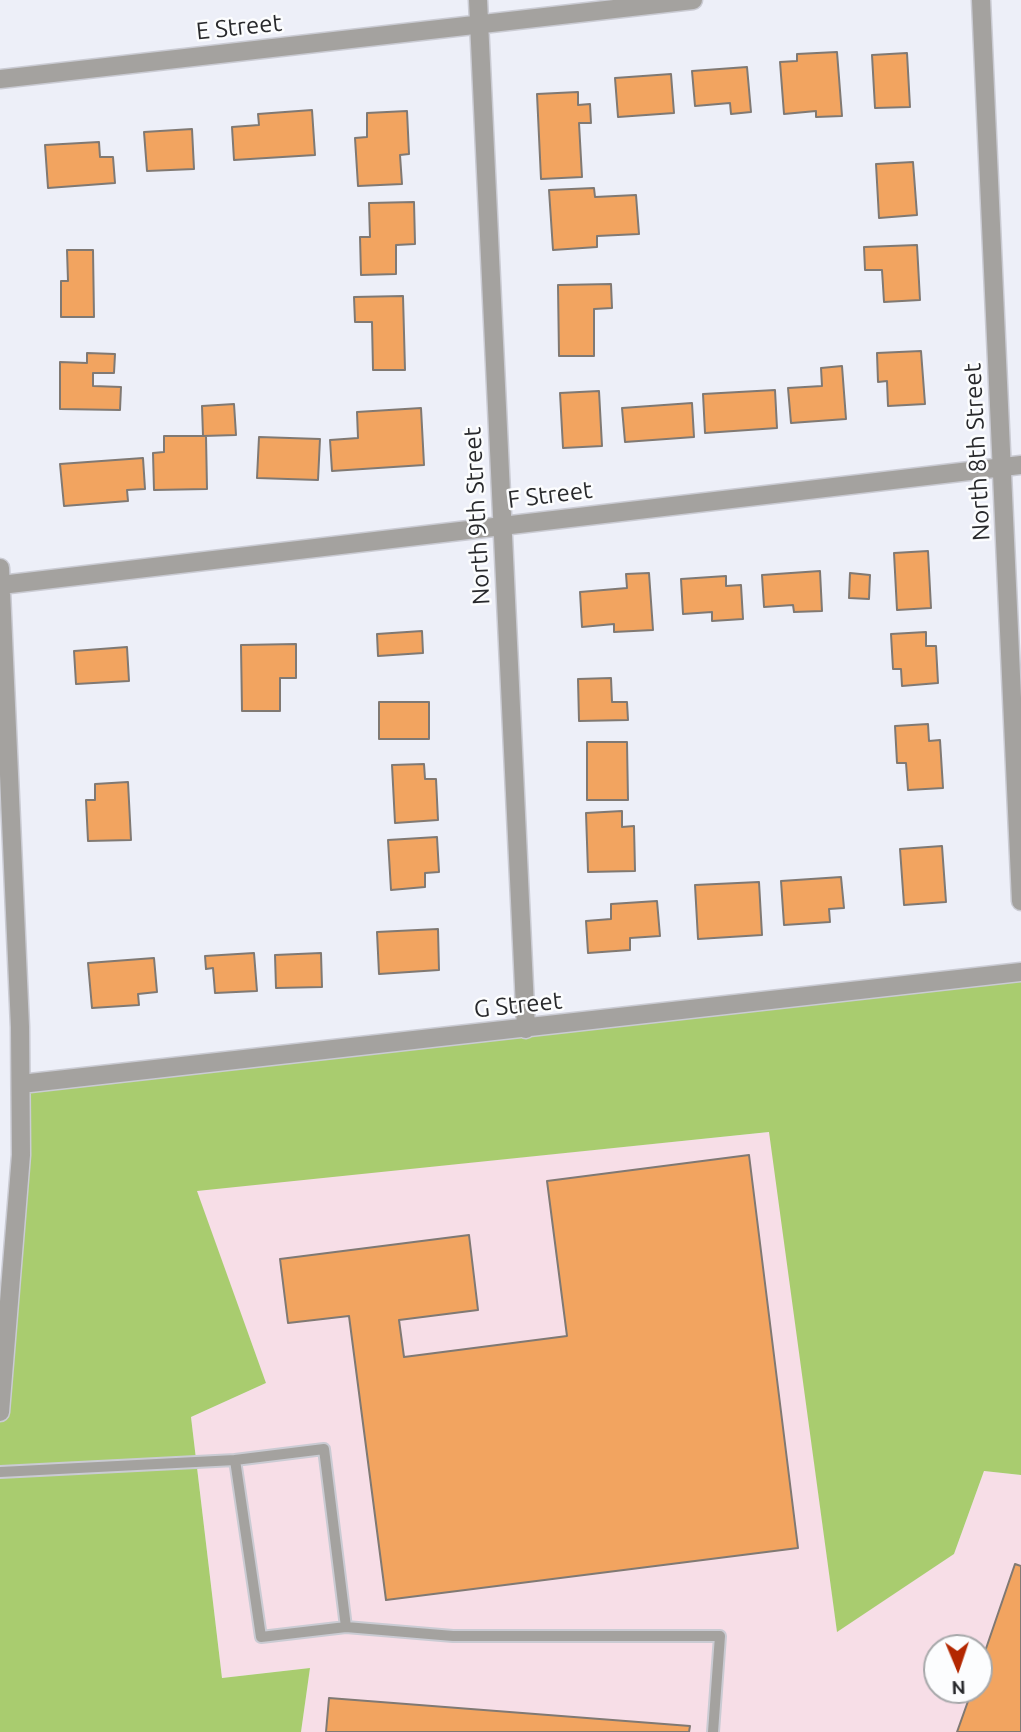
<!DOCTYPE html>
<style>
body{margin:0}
#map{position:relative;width:1021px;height:1732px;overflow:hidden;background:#edeff8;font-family:Ubuntu,sans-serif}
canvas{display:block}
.north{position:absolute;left:923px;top:1634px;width:70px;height:70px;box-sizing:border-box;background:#fcfdfe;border:2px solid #a7a8aa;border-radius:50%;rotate:178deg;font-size:19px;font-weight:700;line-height:28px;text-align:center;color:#28292c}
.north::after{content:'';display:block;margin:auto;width:24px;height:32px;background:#b32700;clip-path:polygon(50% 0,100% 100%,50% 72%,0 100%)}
</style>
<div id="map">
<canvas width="1021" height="1732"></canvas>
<div class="north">N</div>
</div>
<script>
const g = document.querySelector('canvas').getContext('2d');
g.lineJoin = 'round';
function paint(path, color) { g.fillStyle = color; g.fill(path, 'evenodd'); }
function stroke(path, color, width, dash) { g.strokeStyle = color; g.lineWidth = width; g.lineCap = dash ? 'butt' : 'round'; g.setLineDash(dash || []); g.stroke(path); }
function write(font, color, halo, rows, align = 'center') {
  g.font = font + ' Ubuntu,sans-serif'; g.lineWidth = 5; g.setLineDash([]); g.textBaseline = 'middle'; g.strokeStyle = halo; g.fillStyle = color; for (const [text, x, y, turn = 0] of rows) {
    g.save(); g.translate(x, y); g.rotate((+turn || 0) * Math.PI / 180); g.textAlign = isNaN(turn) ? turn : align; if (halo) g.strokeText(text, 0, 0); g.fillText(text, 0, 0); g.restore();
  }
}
const industrial = new Path2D(`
 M 770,1132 L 837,1631 L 954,1554 L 984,1471 L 1021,1475 L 1021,1732 L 301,1732 L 310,1668 L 222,1678 L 191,1417 L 266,1383 L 196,1190 ZM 937,1648 L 979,1648 L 979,1690 L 937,1690 Z`);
const forest = new Path2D(`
 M 1021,970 L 1021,1475 L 984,1471 L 954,1554 L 837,1632 L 769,1132 L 197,1191 L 266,1383 L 191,1417 L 222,1678 L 310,1668 L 301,1732 L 0,1732 L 0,1297 L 6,1296 L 17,1088 Z`);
const building = new Path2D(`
 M 837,52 L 842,116 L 816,117 L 816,111 L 784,114 L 780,62 L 797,61 L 797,54 Z
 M 907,53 L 910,107 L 875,108 L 872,55 Z
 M 747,67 L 751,112 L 731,114 L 730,103 L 695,106 L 692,71 Z
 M 671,74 L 674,113 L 618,117 L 615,78 Z
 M 578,92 L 578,105 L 590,104 L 591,123 L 579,123 L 582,177 L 541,179 L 537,94 Z
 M 312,110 L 315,155 L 234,160 L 232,127 L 259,125 L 258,114 Z
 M 407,111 L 409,154 L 400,155 L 402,184 L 358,186 L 355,138 L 367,137 L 367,113 Z
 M 192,129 L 194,169 L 147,171 L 144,132 Z
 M 99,142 L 100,157 L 113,157 L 115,183 L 48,188 L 45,145 Z
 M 913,162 L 917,215 L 879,218 L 876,164 Z
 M 594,188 L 595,197 L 636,195 L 639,234 L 597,236 L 597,247 L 553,250 L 549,190 Z
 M 414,202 L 415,244 L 396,245 L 396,274 L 361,275 L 360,237 L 370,237 L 369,203 Z
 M 917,245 L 920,300 L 884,302 L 882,270 L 865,270 L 864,247 Z
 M 67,250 L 93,250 L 94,317 L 61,317 L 61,281 L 68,281 Z
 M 611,284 L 612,308 L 594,309 L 594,356 L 559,356 L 558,285 Z
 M 403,296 L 405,370 L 373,370 L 372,322 L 355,322 L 354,297 Z
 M 921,351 L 925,404 L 888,406 L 887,381 L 878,382 L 877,353 Z
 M 87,353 L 115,354 L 114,373 L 93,373 L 93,386 L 121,387 L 120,410 L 60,409 L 60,362 L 87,363 Z
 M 842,366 L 846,419 L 791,423 L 788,388 L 822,386 L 821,368 Z
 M 775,390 L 777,428 L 705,433 L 703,394 Z
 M 599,391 L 602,446 L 563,448 L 560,393 Z
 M 692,403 L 694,437 L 625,442 L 622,408 Z
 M 234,404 L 236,435 L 203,436 L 202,406 Z
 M 421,408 L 424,465 L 332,471 L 330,440 L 358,438 L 357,412 Z
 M 164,436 L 206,436 L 207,489 L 154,490 L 153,453 L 164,452 Z
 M 259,437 L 320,439 L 318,480 L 257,478 Z
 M 143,458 L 145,489 L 127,490 L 128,501 L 64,506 L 60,464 Z
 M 928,551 L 931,608 L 897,610 L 894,553 Z
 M 820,571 L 822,611 L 794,612 L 793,605 L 764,607 L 762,575 Z
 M 649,573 L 653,630 L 614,632 L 614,624 L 582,627 L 580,592 L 627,588 L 626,574 Z
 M 850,573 L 870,575 L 869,599 L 849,598 Z
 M 726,576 L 726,586 L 741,585 L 743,619 L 712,621 L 712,612 L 683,614 L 681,579 Z
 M 422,631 L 423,653 L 378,656 L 377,634 Z
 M 926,632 L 926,646 L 936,646 L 938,683 L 902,686 L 901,669 L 893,669 L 891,634 Z
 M 296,644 L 296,678 L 280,678 L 280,711 L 242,711 L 241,645 Z
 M 127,647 L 129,681 L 76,684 L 74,651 Z
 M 611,678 L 612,702 L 627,702 L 628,720 L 579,721 L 578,679 Z
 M 379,702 L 429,702 L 429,739 L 379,739 Z
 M 928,724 L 929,741 L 940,740 L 943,788 L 908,790 L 906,763 L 897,763 L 895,726 Z
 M 587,742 L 627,742 L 628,800 L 587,800 Z
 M 424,764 L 425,779 L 436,779 L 438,820 L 395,823 L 392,765 Z
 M 128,782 L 131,840 L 88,841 L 86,800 L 95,800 L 95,784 Z
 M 622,811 L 622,827 L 634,826 L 635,871 L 588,872 L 586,813 Z
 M 437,837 L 439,872 L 425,873 L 425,887 L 391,890 L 388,840 Z
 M 942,846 L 946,902 L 904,905 L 900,849 Z
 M 841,877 L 844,908 L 829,909 L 830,922 L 784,925 L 781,881 Z
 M 759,882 L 762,935 L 698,939 L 695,885 Z
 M 657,901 L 660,936 L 630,938 L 630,950 L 588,953 L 586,921 L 611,919 L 611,904 Z
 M 438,929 L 439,970 L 379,974 L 377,932 Z
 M 254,953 L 257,991 L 215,993 L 213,968 L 206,969 L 205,956 Z
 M 321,953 L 322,987 L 276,988 L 275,955 Z
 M 154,958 L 157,992 L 138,994 L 139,1005 L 92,1008 L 88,963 Z
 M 749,1155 L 798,1548 L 386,1600 L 349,1316 L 288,1323 L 280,1259 L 469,1235 L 478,1310 L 399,1320 L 404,1357 L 567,1336 L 547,1181 Z
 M 1015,1564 L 1021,1566 L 1021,1732 L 957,1732 L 972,1690 L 979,1690 L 979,1669 Z
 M 329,1698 L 690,1726 L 689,1732 L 326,1732 Z`);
const lane = new Path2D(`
 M 0,1472 L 235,1460 L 324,1449 L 346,1627 L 261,1637 L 235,1460
 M 346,1627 L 453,1636 L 720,1636 L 713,1732`);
const street = new Path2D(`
 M 478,0 L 526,1029
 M 981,0 L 1021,901
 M 0,79 L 693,0
 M 0,568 L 20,1027 L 21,1155 L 0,1412
 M 1,585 L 1021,465
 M 21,1084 L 1021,972`);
const streetNames = [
 ["E Street",239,27,-6],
 ["North 8th Street",977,452,-93],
 ["F Street",550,495,-7],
 ["North 9th Street",477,516,-93],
 ["G Street",518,1005,-6]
];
paint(industrial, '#f7dee7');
paint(forest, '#a9cc6f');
paint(building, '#f2a460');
stroke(building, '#807973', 2);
stroke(lane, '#cacbd3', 14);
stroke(street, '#cacbd3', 21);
stroke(lane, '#a4a29f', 10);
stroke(street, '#a4a29f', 18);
write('24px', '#28292c', '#fcfdfe', streetNames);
</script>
